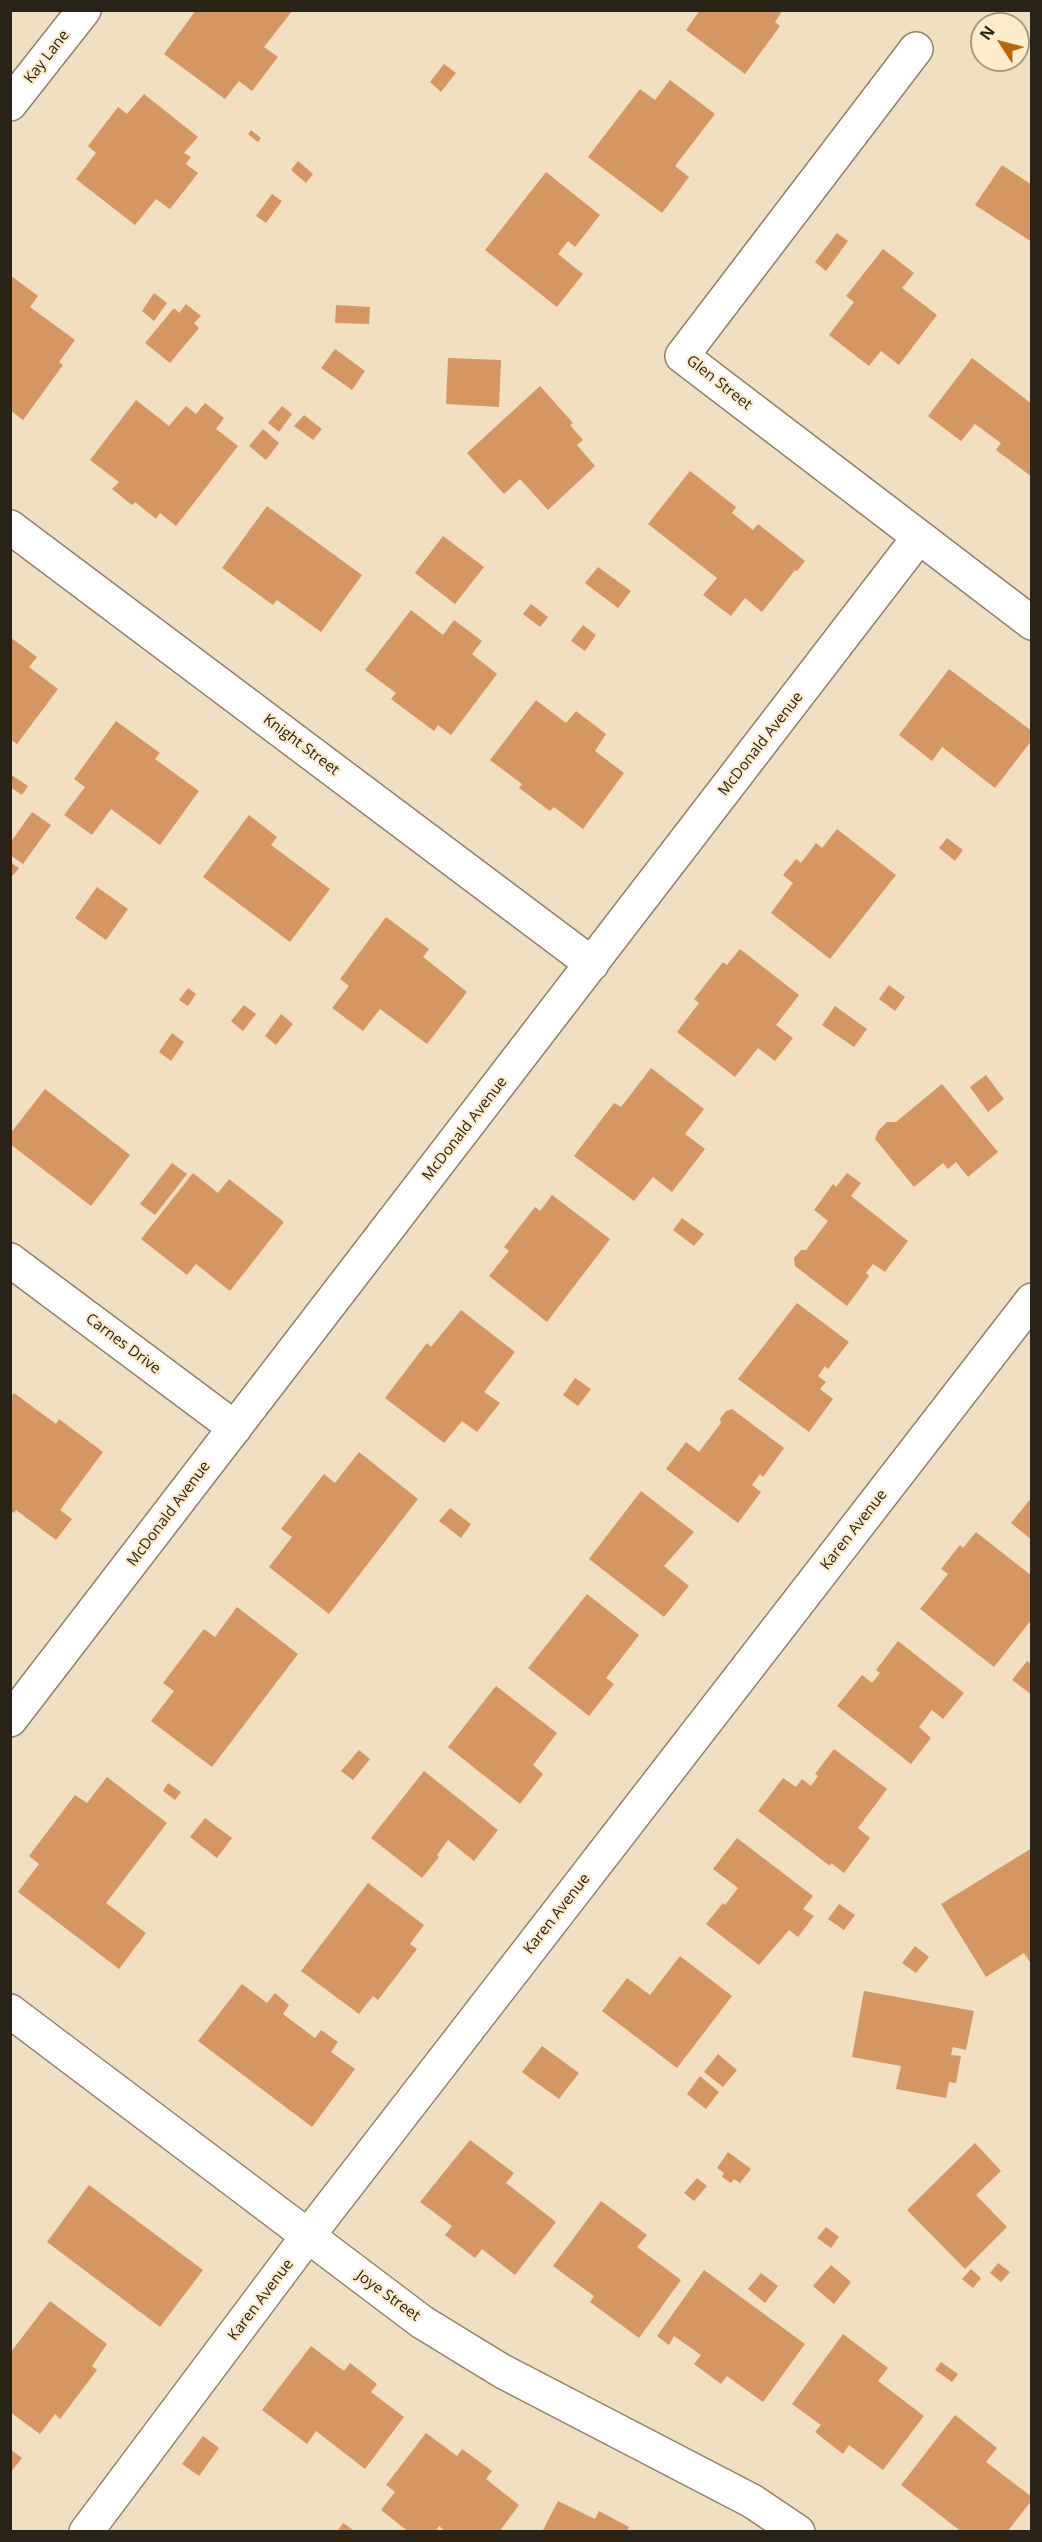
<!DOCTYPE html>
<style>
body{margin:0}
#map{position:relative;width:1042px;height:2542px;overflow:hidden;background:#f0dfc1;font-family:"Open Sans",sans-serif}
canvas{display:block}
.frame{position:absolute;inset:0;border:12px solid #282217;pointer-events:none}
.north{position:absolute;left:970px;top:12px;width:60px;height:60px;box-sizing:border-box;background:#feeccd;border:2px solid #a89b84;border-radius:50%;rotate:306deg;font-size:16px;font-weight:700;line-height:24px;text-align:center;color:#282217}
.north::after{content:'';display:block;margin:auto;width:21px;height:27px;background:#be6408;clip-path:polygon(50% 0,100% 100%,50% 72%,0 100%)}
</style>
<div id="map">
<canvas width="1042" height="2542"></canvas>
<div class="frame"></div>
<div class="north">N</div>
</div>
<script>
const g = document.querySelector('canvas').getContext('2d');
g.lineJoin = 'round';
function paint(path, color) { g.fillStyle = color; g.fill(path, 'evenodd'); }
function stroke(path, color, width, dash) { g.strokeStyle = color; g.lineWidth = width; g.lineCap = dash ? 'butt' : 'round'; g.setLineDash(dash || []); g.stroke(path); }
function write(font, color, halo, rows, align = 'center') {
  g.font = font + ' "Open Sans",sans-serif'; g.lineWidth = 4.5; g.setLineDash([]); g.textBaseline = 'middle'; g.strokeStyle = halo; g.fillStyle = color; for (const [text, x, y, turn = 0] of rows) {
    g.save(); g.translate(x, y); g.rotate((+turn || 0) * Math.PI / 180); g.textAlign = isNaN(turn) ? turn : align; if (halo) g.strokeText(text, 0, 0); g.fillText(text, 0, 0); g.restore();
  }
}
const building = new Path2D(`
 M 196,10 L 293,10 L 264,47 L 278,57 L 252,91 L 239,81 L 225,99 L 164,54 Z
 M 700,10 L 783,10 L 775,22 L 780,26 L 745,74 L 686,30 Z
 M 444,64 L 456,73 L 441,92 L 430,82 Z
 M 670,80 L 715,114 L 675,166 L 689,177 L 662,213 L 588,157 L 640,89 L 655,100 Z
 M 144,94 L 198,137 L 184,153 L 191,157 L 186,164 L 198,173 L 170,209 L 156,199 L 135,225 L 76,179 L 96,153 L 88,146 L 118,107 L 127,114 Z
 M 251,130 L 261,138 L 258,142 L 248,134 Z
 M 298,161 L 313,174 L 306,183 L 291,170 Z
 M 1002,165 L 1032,185 L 1032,242 L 975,205 Z
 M 546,172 L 600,215 L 575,247 L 568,241 L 558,254 L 583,274 L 557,307 L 485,250 Z
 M 272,194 L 282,201 L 266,223 L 256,216 Z
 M 837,233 L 848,241 L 826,271 L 815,262 Z
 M 883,249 L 914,273 L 902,288 L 937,315 L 899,365 L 881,351 L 869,366 L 829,335 L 854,302 L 846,296 Z
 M 10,275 L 38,296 L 30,307 L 75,340 L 59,362 L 63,365 L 23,420 L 10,410 Z
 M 154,293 L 167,303 L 154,321 L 142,311 Z
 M 186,304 L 201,316 L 194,323 L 199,328 L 170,363 L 145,343 L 174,308 L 179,313 Z
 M 336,305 L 370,307 L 369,324 L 335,323 Z
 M 335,349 L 365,371 L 352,390 L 321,368 Z
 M 448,358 L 501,360 L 499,407 L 446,404 Z
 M 972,358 L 1032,404 L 1032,477 L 996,450 L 1001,443 L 975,424 L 961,441 L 928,416 Z
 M 540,386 L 573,423 L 570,425 L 583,440 L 577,445 L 595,466 L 548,510 L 520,479 L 504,494 L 467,453 Z
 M 136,400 L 169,426 L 186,406 L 196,414 L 205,403 L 224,418 L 216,429 L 238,446 L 176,526 L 160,513 L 156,519 L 135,502 L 132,505 L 112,489 L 119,482 L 90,460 Z
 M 282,406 L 292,414 L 279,432 L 268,423 Z
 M 304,415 L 322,429 L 313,440 L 294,426 Z
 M 263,429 L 279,443 L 266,460 L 249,446 Z
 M 690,471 L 736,507 L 732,513 L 753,530 L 758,524 L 805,561 L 797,571 L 795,570 L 762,612 L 745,598 L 731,616 L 703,595 L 717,578 L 648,524 Z
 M 267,506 L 362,575 L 321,632 L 277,600 L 273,605 L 222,568 Z
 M 443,536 L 484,567 L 455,604 L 415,573 Z
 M 598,567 L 631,591 L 618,608 L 585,583 Z
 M 531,604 L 548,617 L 540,627 L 523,614 Z
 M 411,610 L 443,635 L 454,620 L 482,641 L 472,654 L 497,674 L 451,735 L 438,725 L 434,731 L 391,699 L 396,693 L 365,670 Z
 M 583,625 L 596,635 L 585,651 L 571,641 Z
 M 10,637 L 37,657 L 29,667 L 58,689 L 17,744 L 10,739 Z
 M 949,669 L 1032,731 L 1032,740 L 995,788 L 942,747 L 932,761 L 899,735 Z
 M 536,700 L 566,723 L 576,711 L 606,734 L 595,751 L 624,773 L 583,829 L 554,807 L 550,811 L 519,788 L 522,784 L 490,760 Z
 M 116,721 L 160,753 L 155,759 L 199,791 L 160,845 L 111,809 L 92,835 L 64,815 L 85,787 L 74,779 Z
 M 10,774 L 28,786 L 22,795 L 10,787 Z
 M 32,812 L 51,825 L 23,864 L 10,855 L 10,843 Z
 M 249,815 L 277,837 L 271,845 L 330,889 L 290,942 L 203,877 Z
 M 837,829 L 896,875 L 830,959 L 771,913 L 793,883 L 783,875 L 796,859 L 801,863 L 816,843 L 822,848 Z
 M 947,838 L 963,850 L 955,861 L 939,848 Z
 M 10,862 L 19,868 L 10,879 Z
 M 97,887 L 128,909 L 106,940 L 75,918 Z
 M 386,917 L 429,949 L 423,957 L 467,992 L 427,1044 L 380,1009 L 363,1031 L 332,1008 L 349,986 L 340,979 Z
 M 740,949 L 799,995 L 776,1025 L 793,1038 L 775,1061 L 758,1048 L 735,1077 L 677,1032 L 699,1003 L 694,999 L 723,962 L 727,965 Z
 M 889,985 L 905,997 L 895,1011 L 879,999 Z
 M 188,988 L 196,994 L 188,1006 L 179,1000 Z
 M 244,1005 L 256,1014 L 243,1031 L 231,1021 Z
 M 835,1006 L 867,1029 L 854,1047 L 822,1025 Z
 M 281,1014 L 293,1024 L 276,1045 L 265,1036 Z
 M 172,1033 L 184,1042 L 171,1061 L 159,1052 Z
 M 651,1068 L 704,1109 L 685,1134 L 705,1149 L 672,1192 L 653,1177 L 634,1201 L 574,1156 L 614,1103 L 621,1107 Z
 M 986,1075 L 1004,1099 L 988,1112 L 970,1087 Z
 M 942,1084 L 998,1152 L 968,1177 L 956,1162 L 948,1169 L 943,1163 L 914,1187 L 875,1139 L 878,1131 L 887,1122 L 896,1122 Z
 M 45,1089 L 130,1155 L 91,1206 L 10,1144 L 10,1134 Z
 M 172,1163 L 187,1174 L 155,1215 L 140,1204 Z
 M 193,1173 L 218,1193 L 229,1179 L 284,1222 L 230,1291 L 196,1264 L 187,1275 L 141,1239 Z
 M 847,1173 L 861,1183 L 851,1196 L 908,1241 L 885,1272 L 873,1264 L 866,1273 L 869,1276 L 847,1306 L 795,1266 L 794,1258 L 801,1250 L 806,1250 L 828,1221 L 814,1210 L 833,1184 L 836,1187 Z
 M 552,1195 L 610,1239 L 547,1322 L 489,1276 L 509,1251 L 504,1247 L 535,1207 L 540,1211 Z
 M 682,1218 L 704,1234 L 694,1246 L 673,1230 Z
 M 797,1303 L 849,1342 L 828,1369 L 825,1366 L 818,1376 L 826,1382 L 820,1389 L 833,1399 L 809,1432 L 738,1379 Z
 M 461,1310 L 515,1352 L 484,1392 L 500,1403 L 477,1432 L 462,1421 L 444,1443 L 385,1398 L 427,1343 L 431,1347 Z
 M 575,1378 L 591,1389 L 578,1406 L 563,1395 Z
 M 14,1393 L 56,1424 L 59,1419 L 103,1452 L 60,1510 L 72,1519 L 56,1540 L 16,1510 L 14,1513 L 10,1510 L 10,1398 Z
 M 732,1409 L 784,1448 L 763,1477 L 760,1474 L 752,1485 L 761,1492 L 738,1523 L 666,1469 L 686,1442 L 699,1452 L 721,1423 L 720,1419 L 726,1411 Z
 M 359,1452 L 418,1499 L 329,1614 L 269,1567 L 292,1537 L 281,1529 L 324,1474 L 335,1483 Z
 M 641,1491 L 694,1532 L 664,1566 L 689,1586 L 664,1617 L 589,1559 Z
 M 1032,1497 L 1032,1540 L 1011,1523 Z
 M 450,1508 L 471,1524 L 461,1538 L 439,1521 Z
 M 976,1532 L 1032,1576 L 1032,1619 L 994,1667 L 920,1609 L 948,1574 L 941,1569 L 960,1545 L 963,1548 Z
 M 587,1594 L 639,1635 L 606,1678 L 614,1684 L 589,1716 L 528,1668 Z
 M 237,1607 L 298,1654 L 212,1767 L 151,1721 L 174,1691 L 163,1683 L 204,1629 L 215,1637 Z
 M 898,1641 L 964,1693 L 943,1719 L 932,1710 L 919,1727 L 931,1738 L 911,1764 L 837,1706 L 862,1675 L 872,1683 L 880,1673 L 876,1670 Z
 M 1027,1661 L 1032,1664 L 1032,1695 L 1012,1680 Z
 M 496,1686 L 557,1733 L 533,1765 L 543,1774 L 520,1804 L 448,1747 Z
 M 834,1749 L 887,1789 L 858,1828 L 870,1838 L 844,1873 L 831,1863 L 830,1866 L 758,1811 L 783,1778 L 796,1787 L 802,1779 L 811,1786 L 818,1776 L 815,1774 Z
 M 359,1750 L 370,1759 L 353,1780 L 341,1771 Z
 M 424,1771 L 498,1830 L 474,1861 L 448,1840 L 437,1855 L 439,1857 L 422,1878 L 371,1838 Z
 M 107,1777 L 167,1823 L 106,1903 L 146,1933 L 119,1969 L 18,1892 L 39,1864 L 29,1856 L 75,1795 L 87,1803 Z
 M 168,1783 L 181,1792 L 175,1800 L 163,1791 Z
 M 205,1818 L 232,1838 L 217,1858 L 190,1837 Z
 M 737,1838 L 813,1896 L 803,1909 L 814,1916 L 798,1937 L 789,1930 L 759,1965 L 706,1924 L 723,1903 L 725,1905 L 738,1888 L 713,1869 Z
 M 1032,1848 L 1032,1961 L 1030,1962 L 1024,1953 L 986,1977 L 941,1904 Z
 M 368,1883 L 424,1925 L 410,1944 L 417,1949 L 378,2000 L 373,1996 L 359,2014 L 301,1971 Z
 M 839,1904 L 855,1915 L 844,1930 L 828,1919 Z
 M 915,1946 L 929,1957 L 916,1973 L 902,1963 Z
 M 680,1956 L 732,1996 L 677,2068 L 602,2011 L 627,1978 L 650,1995 Z
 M 242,1984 L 267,2003 L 275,1993 L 289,2005 L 283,2014 L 315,2038 L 321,2030 L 338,2042 L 331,2052 L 355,2069 L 312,2127 L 198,2041 Z
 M 864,1991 L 974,2011 L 966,2050 L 953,2047 L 951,2055 L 961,2056 L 956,2083 L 949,2082 L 946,2098 L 896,2089 L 901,2066 L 852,2057 Z
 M 542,2046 L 579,2073 L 559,2099 L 522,2072 Z
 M 718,2054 L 737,2070 L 723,2087 L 704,2072 Z
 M 700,2076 L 719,2092 L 706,2109 L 687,2094 Z
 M 470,2140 L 514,2173 L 506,2183 L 556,2222 L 515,2275 L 482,2249 L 475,2258 L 445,2235 L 452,2226 L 420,2202 Z
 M 975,2143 L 1001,2171 L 976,2195 L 1007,2227 L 965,2269 L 907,2210 Z
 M 728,2152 L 751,2169 L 740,2183 L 734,2179 L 731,2183 L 722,2177 L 724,2173 L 717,2168 Z
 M 697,2178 L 707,2186 L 694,2201 L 684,2193 Z
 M 89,2185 L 203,2270 L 160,2327 L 47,2242 Z
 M 601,2201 L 647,2235 L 637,2247 L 681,2280 L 639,2338 L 590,2302 L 594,2296 L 553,2266 Z
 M 826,2227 L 839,2237 L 831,2248 L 817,2238 Z
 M 998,2263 L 1010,2272 L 1001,2282 L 990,2273 Z
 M 831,2265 L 851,2282 L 834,2304 L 813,2286 Z
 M 971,2269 L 981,2278 L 973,2288 L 962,2279 Z
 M 704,2270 L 805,2344 L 763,2402 L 727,2376 L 721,2384 L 694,2364 L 701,2355 L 674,2336 L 669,2345 L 657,2336 Z
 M 761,2273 L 778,2286 L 765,2303 L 748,2289 Z
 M 50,2301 L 107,2344 L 92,2366 L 97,2370 L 60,2419 L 55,2414 L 40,2434 L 10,2412 L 10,2353 Z
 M 843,2334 L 888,2368 L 878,2381 L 924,2416 L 883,2470 L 849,2445 L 843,2454 L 815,2432 L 821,2425 L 792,2404 Z
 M 311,2346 L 344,2371 L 350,2363 L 377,2384 L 371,2392 L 404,2417 L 365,2469 L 316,2431 L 307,2444 L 262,2410 Z
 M 941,2362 L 958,2374 L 952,2382 L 935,2370 Z
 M 955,2415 L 997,2448 L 986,2462 L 1032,2497 L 1032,2500 L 1007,2532 L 962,2532 L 901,2485 Z
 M 426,2433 L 457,2456 L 462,2449 L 492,2471 L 486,2479 L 519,2505 L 499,2532 L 446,2532 L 439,2526 L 435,2532 L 409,2532 L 381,2510 L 395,2492 L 386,2485 Z
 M 203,2436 L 219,2448 L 199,2476 L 182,2464 Z
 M 10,2449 L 22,2458 L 10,2473 Z
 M 558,2501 L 595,2519 L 599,2511 L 629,2527 L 627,2532 L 542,2532 Z
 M 343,2523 L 356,2532 L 337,2532 Z`);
const street = new Path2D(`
 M 916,49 L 682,356 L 1032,623
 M 10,104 L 84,10
 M 10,527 L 592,964
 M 10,1260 L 235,1428
 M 10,1720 L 919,537
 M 10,2011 L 422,2322 L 502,2371 L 752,2501 L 798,2532
 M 86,2532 L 307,2237 L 1032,1300`);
const streetNames = [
 ["Kay Lane",47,57,-52],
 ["Glen Street",719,383,38],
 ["McDonald Avenue",761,744,-52],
 ["Knight Street",301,745,37],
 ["McDonald Avenue",465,1129,-52],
 ["Carnes Drive",123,1344,37],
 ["McDonald Avenue",169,1514,-53],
 ["Karen Avenue",854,1530,-52],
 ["Karen Avenue",557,1914,-52],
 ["Joye Street",388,2296,36],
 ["Karen Avenue",261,2300,-53]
];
paint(building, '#d59662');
stroke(street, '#918165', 36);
stroke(street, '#fff', 33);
write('15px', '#282217', '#feeccd', streetNames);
</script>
